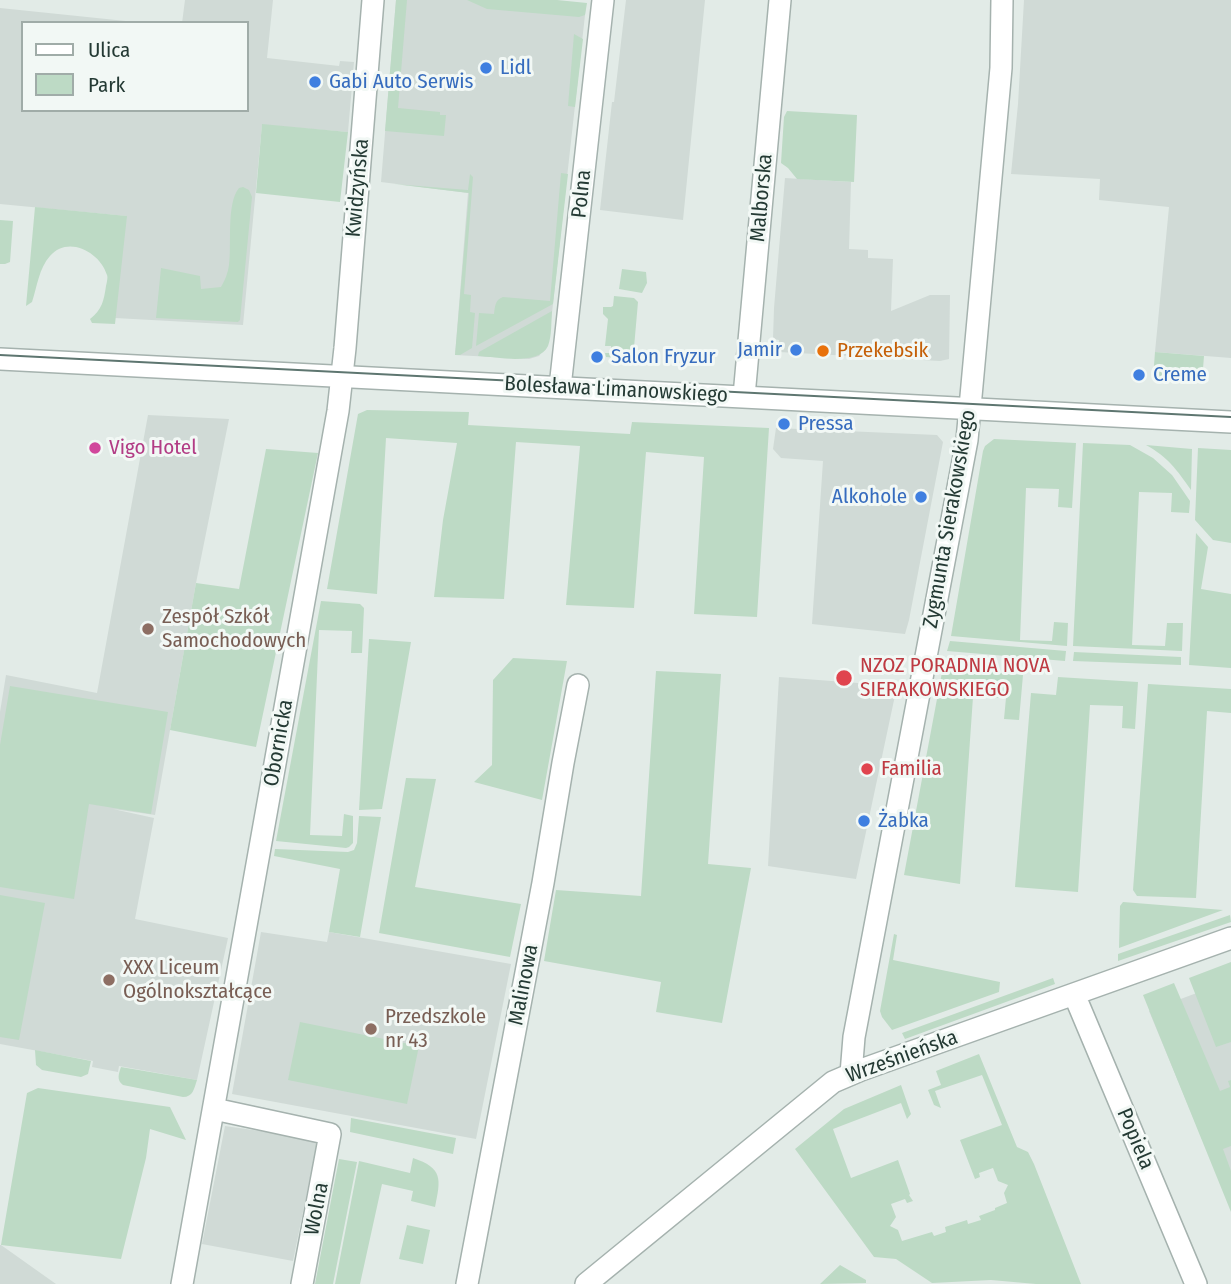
<!DOCTYPE html>
<meta charset="utf-8">
<style>
body{margin:0}
#map{position:relative;width:1231px;height:1284px;overflow:hidden;background:#e2ebe7;font-family:"Fira Sans Condensed",sans-serif}
canvas{display:block}
.legend{position:absolute;left:21px;top:21px;width:228px;height:91px;box-sizing:border-box;background:#f2f8f5;border:2px solid #a0aca8;margin:0;padding:9px 12px;list-style:none;font-size:21px;color:#243a34}
.legend li{display:flex;align-items:center;gap:14px;height:35px}
.legend b{width:35px;border:2px solid #a0aca8}
</style>
<div id="map">
<canvas width="1231" height="1284"></canvas>
<ul class="legend">
<li><b style="height:9px;background:#fff"></b>Ulica</li>
<li><b style="height:19px;background:#bddac5"></b>Park</li>
</ul>
</div>
<script>
const g = document.querySelector('canvas').getContext('2d');
g.lineJoin = 'round';
function paint(path, color) { g.fillStyle = color; g.fill(path, 'evenodd'); }
function stroke(path, color, width, dash) { g.strokeStyle = color; g.lineWidth = width; g.lineCap = dash ? 'butt' : 'round'; g.setLineDash(dash || []); g.stroke(path); }
function write(font, color, halo, rows, align = 'center') {
  g.font = font + ' "Fira Sans Condensed",sans-serif'; g.lineWidth = 6; g.setLineDash([]); g.textBaseline = 'middle'; g.strokeStyle = halo; g.fillStyle = color; for (const [text, x, y, turn = 0] of rows) {
    g.save(); g.translate(x, y); g.rotate((+turn || 0) * Math.PI / 180); g.textAlign = isNaN(turn) ? turn : align; if (halo) g.strokeText(text, 0, 0); g.fillText(text, 0, 0); g.restore();
  }
}
const built = new Path2D(`
 M 185,0 L 273,0 L 267,58 L 339,66 L 340,61 L 354,62 L 348,132 L 262,125 L 243,325 L 115,318 L 126,216 L 0,204 L 0,8 L 145,23 L 23,23 L 23,110 L 247,110 L 247,23 L 182,23 Z
 M 396,0 L 513,0 L 586,6 L 549,340 L 547,346 L 539,356 L 529,359 L 455,355 L 468,193 L 381,182 Z
 M 626,0 L 705,0 L 683,220 L 600,210 L 612,102 L 614,102 Z
 M 1024,0 L 1231,0 L 1231,358 L 1155,352 L 1169,207 L 1099,200 L 1100,179 L 1011,174 L 1018,104 Z
 M 785,178 L 851,182 L 849,249 L 868,250 L 868,258 L 893,259 L 891,311 L 930,295 L 950,295 L 949,359 L 940,361 L 779,352 L 779,340 L 773,339 L 774,308 Z
 M 148,415 L 229,419 L 196,583 L 155,815 L 113,809 L 154,818 L 135,919 L 228,938 L 197,1080 L 119,1066 L 118,1072 L 92,1067 L 93,1061 L 0,1044 L 0,712 L 6,675 L 97,693 Z
 M 776,428 L 937,435 L 943,442 L 909,620 L 905,634 L 812,624 L 823,461 L 781,458 L 773,449 Z
 M 779,677 L 897,686 L 856,879 L 768,866 Z
 M 261,932 L 327,942 L 329,932 L 511,964 L 476,1139 L 232,1094 Z
 M 1231,980 L 1231,1209 L 1149,1011 Z
 M 225,1126 L 288,1135 L 317,1143 L 293,1261 L 202,1244 Z
 M 0,1245 L 1,1245 L 56,1284 L 0,1284 Z`);
const green = new Path2D(`
 M 396,0 L 407,0 L 398,108 L 440,112 L 440,115 L 446,115 L 444,136 L 385,131 Z
 M 467,0 L 557,0 L 587,3 L 585,15 L 579,17 L 487,9 Z
 M 574,34 L 583,39 L 575,107 L 568,106 Z
 M 787,111 L 857,115 L 854,182 L 797,179 L 788,168 L 781,163 L 784,117 Z
 M 262,124 L 348,132 L 340,202 L 256,193 Z
 M 561,173 L 568,174 L 553,304 L 476,346 L 479,313 L 494,314 C 495,306 495,300 503,297 L 550,301 Z
 M 470,174 L 473,177 L 464,294 L 471,295 L 470,312 L 475,313 L 472,348 L 460,355 L 455,355 L 469,193 L 394,184 L 468,190 Z
 M 243,187 L 249,190 L 252,197 L 240,320 L 238,322 L 156,318 L 161,268 L 200,276 L 201,289 L 221,287 C 225,280 228,273 229,265 C 232,245 226,204 239,188 Z
 M 35,207 L 127,216 L 115,324 L 92,323 L 90,319 C 102,310 104,300 106,286 C 107,282 108,277 107,275 C 100,252 68,235 50,256 C 39,268 37,287 32,302 L 26,306 Z
 M 0,220 L 13,221 L 10,262 L 5,264 L 0,264 Z
 M 622,269 L 646,272 L 647,283 L 642,293 L 619,289 Z
 M 614,296 L 634,298 L 638,302 L 633,359 L 606,357 L 605,353 L 611,353 L 611,346 L 605,346 L 608,319 L 603,314 L 603,307 L 611,307 L 613,306 Z
 M 552,311 C 551,322 552,336 548,346 C 539,366 497,357 478,356 L 479,352 Z
 M 1155,352 L 1204,356 L 1202,381 L 1153,378 Z
 M 367,410 L 469,412 L 468,425 L 630,434 L 632,422 L 769,428 L 757,617 L 694,614 L 704,457 L 646,452 L 634,608 L 566,605 L 580,446 L 516,442 L 504,599 L 434,597 L 443,520 L 457,443 L 386,438 L 377,594 L 327,589 L 358,414 Z
 M 994,439 L 1076,443 L 1072,508 L 1058,507 L 1059,489 L 1026,488 L 1020,640 L 1052,641 L 1054,622 L 1068,623 L 1067,646 L 951,636 L 983,451 L 985,446 Z
 M 1083,443 L 1130,445 L 1153,458 L 1172,475 L 1190,501 L 1189,513 L 1171,512 L 1172,493 L 1139,492 L 1132,645 L 1165,646 L 1167,623 L 1183,623 L 1182,651 L 1073,646 Z
 M 1146,445 L 1192,449 L 1191,490 C 1177,470 1168,457 1146,445 Z
 M 1198,448 L 1231,450 L 1231,543 L 1213,540 L 1195,520 Z
 M 266,449 L 318,453 L 256,747 L 170,730 L 196,583 L 239,589 Z
 M 1196,533 L 1208,547 L 1201,589 L 1231,594 L 1231,668 L 1189,665 Z
 M 321,601 L 360,604 L 364,608 L 362,653 L 351,653 L 352,631 L 319,630 L 310,835 L 342,836 L 344,814 L 353,816 L 353,843 L 349,847 L 346,848 L 276,841 Z
 M 369,639 L 411,642 L 382,809 L 359,810 Z
 M 950,641 L 1066,651 L 1065,661 L 947,651 Z
 M 1074,652 L 1181,657 L 1181,665 L 1073,661 Z
 M 513,658 L 567,661 L 542,800 L 474,782 L 492,765 L 493,680 Z
 M 943,667 L 1023,675 L 1019,720 L 1004,719 L 1006,698 L 973,697 L 960,884 L 904,875 Z
 M 656,671 L 721,674 L 708,864 L 751,868 L 722,1023 L 656,1012 L 661,982 L 544,961 L 556,890 L 641,896 Z
 M 1058,677 L 1138,682 L 1135,729 L 1122,728 L 1123,706 L 1090,705 L 1078,892 L 1015,887 L 1031,693 L 1056,695 Z
 M 1148,684 L 1231,689 L 1231,713 L 1207,711 L 1196,898 L 1137,896 L 1133,890 Z
 M 10,686 L 168,712 L 151,814 L 89,804 L 74,899 L 0,887 L 0,745 Z
 M 406,778 L 436,779 L 415,887 L 521,904 L 510,957 L 379,933 Z
 M 359,816 L 381,817 L 360,937 L 329,932 L 340,869 L 274,856 L 275,849 L 348,852 L 354,850 L 357,843 Z
 M 0,895 L 45,903 L 19,1040 L 0,1037 Z
 M 1123,902 L 1223,910 L 1119,948 L 1120,906 Z
 M 1230,915 L 1231,922 L 1118,961 L 1118,954 Z
 M 894,934 L 897,935 L 893,960 L 1000,982 L 999,992 L 892,1030 L 882,1017 L 880,1011 Z
 M 1231,962 L 1231,1042 L 1216,1047 L 1189,978 Z
 M 1053,978 L 1055,984 L 905,1039 L 902,1033 Z
 M 1174,983 L 1220,1091 L 1230,1087 L 1228,1081 L 1231,1080 L 1231,1146 L 1223,1149 L 1231,1171 L 1231,1212 L 1143,995 Z
 M 300,1022 L 419,1046 L 407,1104 L 288,1080 Z
 M 35,1050 L 91,1061 L 88,1074 L 81,1077 L 42,1070 L 36,1065 Z
 M 979,1054 L 1017,1147 L 1028,1152 L 1034,1164 L 1081,1284 L 1036,1284 L 991,1280 L 932,1283 L 896,1259 L 874,1257 L 795,1149 L 844,1109 L 901,1085 L 911,1114 L 907,1119 L 901,1103 L 833,1129 L 851,1178 L 898,1160 L 910,1194 L 909,1195 L 913,1201 L 907,1203 L 905,1199 L 891,1204 L 896,1217 L 890,1226 L 898,1230 L 902,1241 L 932,1232 L 934,1236 L 946,1232 L 945,1227 L 967,1220 L 968,1224 L 981,1220 L 979,1216 L 995,1210 L 995,1208 L 1007,1203 L 1004,1193 L 1008,1185 L 998,1181 L 993,1168 L 979,1173 L 980,1177 L 975,1179 L 960,1140 L 1002,1125 L 982,1075 L 935,1091 L 941,1108 L 934,1105 L 928,1090 L 941,1085 L 936,1071 Z
 M 121,1067 L 197,1080 C 194,1089 193,1097 183,1097 L 123,1085 C 116,1080 119,1073 121,1067 Z
 M 38,1088 L 170,1107 L 186,1140 L 150,1129 L 146,1158 L 121,1259 L 1,1245 L 27,1093 Z
 M 351,1118 L 456,1138 L 453,1154 L 350,1132 Z
 M 413,1158 C 443,1168 441,1179 435,1207 L 411,1201 L 413,1191 L 382,1184 L 360,1284 L 335,1284 L 359,1161 L 410,1173 Z
 M 339,1159 L 357,1162 L 333,1284 L 315,1284 Z
 M 407,1225 L 430,1230 L 423,1264 L 399,1259 Z
 M 840,1265 L 866,1280 L 866,1283 L 820,1284 Z`);
const minor = new Path2D(`
 M 560,387 L 603,0
 M 744,396 L 780,0
 M 1074,994 L 1196,1284
 M 851,1074 L 854,1037 L 967,440 L 1001,68 L 1002,0
 M 214,1109 L 330,1134 L 302,1284
 M 182,1284 L 338,411 L 345,348 L 373,0
 M 467,1284 L 543,883 L 563,763 L 578,685
 M 586,1284 L 833,1082 L 861,1070 L 1231,938`);
const tertiary = new Path2D(`
 M 0,359 L 1231,422`);
const tram = new Path2D(`
 M 0,355 L 1231,417`);
const markers = [
 [486,68,7,"#3f7fe0"],
 [315,82,7,"#3f7fe0"],
 [796,350,7,"#3f7fe0"],
 [823,351,7,"#e8710a"],
 [597,357,7,"#3f7fe0"],
 [1139,375,7,"#3f7fe0"],
 [784,424,7,"#3f7fe0"],
 [95,448,7,"#d1479c"],
 [921,497,7,"#3f7fe0"],
 [148,629,7,"#8d6e63"],
 [844,678,9,"#e0444e"],
 [867,769,7,"#e0444e"],
 [864,821,7,"#3f7fe0"],
 [109,980,7,"#8d6e63"],
 [371,1029,7,"#8d6e63"]
];
const shopNames = [
 ["Lidl",500,68],
 ["Gabi Auto Serwis",329,82],
 ["Jamir",782,350,"right"],
 ["Salon Fryzur",611,357],
 ["Creme",1153,375],
 ["Pressa",798,424],
 ["Alkohole",907,497,"right"],
 ["Żabka",878,821]
];
const streetNames = [
 ["Kwidzyńska",358,188,-85],
 ["Polna",582,194,-84],
 ["Malborska",762,198,-85],
 ["Bolesława Limanowskiego",616,390,3],
 ["Zygmunta Sierakowskiego",950,519,-80],
 ["Obornicka",279,743,-80],
 ["Malinowa",524,985,-79],
 ["Wrześnieńska",902,1057,-20],
 ["Popiela",1135,1139,67],
 ["Wolna",317,1209,-79]
];
const foodNames = [
 ["Przekebsik",837,351]
];
const hotelNames = [
 ["Vigo Hotel",109,448]
];
const educationNames = [
 ["Zespół Szkół",162,617],
 ["Samochodowych",162,641],
 ["XXX Liceum",123,968],
 ["Ogólnokształcące",123,992],
 ["Przedszkole",385,1017],
 ["nr 43",385,1041]
];
const healthNames = [
 ["NZOZ PORADNIA NOVA",860,666],
 ["SIERAKOWSKIEGO",860,690],
 ["Familia",881,769]
];
paint(built, '#d0dad6');
paint(green, '#bddac5');
stroke(minor, '#a5b2ae', 24);
stroke(tertiary, '#a5b2ae', 24);
stroke(minor, '#fff', 21);
stroke(tertiary, '#fff', 21);
stroke(tram, '#5e7670', 2);
for (const [x, y, r, color] of markers) { const dot = new Path2D(); dot.arc(x, y, r, 0, 2 * Math.PI); g.fillStyle = color; g.fill(dot); stroke(dot, '#f2f8f5', 2.5); }
write('21px', '#366cbe', '#f2f8f5', shopNames, 'left');
write('21px', '#243a34', '#f2f8f5', streetNames);
write('21px', '#c56008', '#f2f8f5', foodNames, 'left');
write('21px', '#b23c85', '#f2f8f5', hotelNames, 'left');
write('21px', '#785e54', '#f2f8f5', educationNames, 'left');
write('21px', '#be3a42', '#f2f8f5', healthNames, 'left');
</script>
